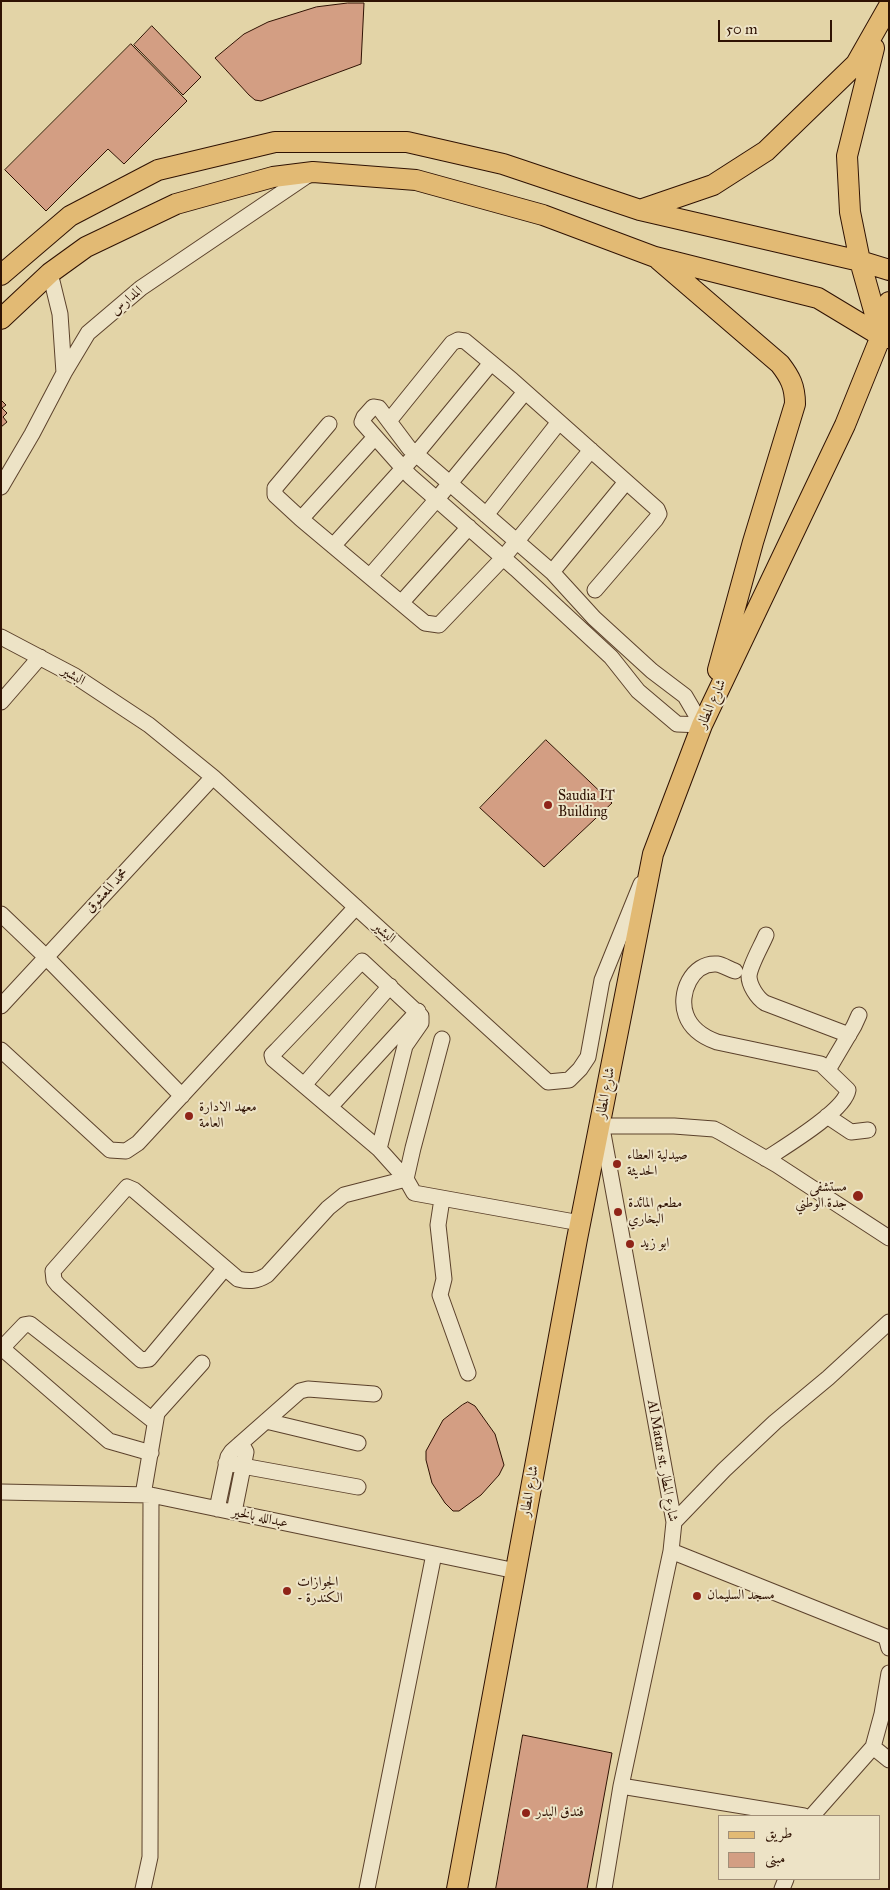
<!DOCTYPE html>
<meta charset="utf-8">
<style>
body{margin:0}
#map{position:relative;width:890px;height:1890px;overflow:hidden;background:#e3d4a7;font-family:"IM FELL Great Primer",Amiri,serif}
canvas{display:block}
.frame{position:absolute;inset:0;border:2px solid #2f1203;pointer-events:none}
.legend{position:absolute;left:718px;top:1815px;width:162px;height:65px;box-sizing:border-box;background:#ede3c6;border:1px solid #a18f78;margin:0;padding:6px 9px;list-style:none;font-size:15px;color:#2f1203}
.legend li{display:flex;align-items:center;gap:10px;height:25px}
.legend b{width:25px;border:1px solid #a18f78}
.scale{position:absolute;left:718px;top:20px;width:114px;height:22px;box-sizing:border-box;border:2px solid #2f1203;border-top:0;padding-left:6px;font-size:15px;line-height:18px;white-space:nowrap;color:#2f1203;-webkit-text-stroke:4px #ede3c6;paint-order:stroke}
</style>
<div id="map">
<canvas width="890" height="1890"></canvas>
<div class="frame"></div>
<ul class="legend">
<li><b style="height:6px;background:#e2ba74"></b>طريق</li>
<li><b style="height:14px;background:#d39e83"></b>مبنى</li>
</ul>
<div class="scale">50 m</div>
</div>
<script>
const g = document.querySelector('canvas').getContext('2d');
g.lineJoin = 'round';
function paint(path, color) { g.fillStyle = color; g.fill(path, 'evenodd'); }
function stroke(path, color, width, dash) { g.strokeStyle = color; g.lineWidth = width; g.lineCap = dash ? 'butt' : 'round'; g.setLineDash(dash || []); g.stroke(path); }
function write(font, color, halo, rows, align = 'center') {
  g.font = font + ' "IM FELL Great Primer",Amiri,serif'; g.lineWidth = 4; g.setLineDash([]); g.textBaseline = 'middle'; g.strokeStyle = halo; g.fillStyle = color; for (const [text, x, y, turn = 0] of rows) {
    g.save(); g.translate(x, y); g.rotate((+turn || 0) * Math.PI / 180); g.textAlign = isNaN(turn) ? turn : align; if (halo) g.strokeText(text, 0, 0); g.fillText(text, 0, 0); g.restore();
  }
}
const building = new Path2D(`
 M 348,3 L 364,3 L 361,64 L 261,101 L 255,100 L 249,95 L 215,58 L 244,34 L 268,22 L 316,7 Z
 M 152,26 L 201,77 L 183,95 L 134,45 Z
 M 131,44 L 187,101 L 124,164 L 108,149 L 46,211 L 5,170 Z
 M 1,400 L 6,405 L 2,408 L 7,413 L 3,417 L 7,422 L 1,427 Z
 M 546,740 L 612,803 L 544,867 L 480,808 Z
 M 468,1402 L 475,1406 L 495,1434 L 504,1465 L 499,1475 L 481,1495 L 459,1511 L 453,1511 L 445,1503 L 432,1483 L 426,1460 L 426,1451 L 443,1420 L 462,1405 Z
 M 523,1735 L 612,1753 L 587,1889 L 496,1889 Z`);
const minor = new Path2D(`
 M 50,273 L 60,314 L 64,373
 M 373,407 L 379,408 L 409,448 L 552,572 L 594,618 L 652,671 L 685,696 L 702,725 L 677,724 L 638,691 L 611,657 L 516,569 L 410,476 L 362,422 L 364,417 Z
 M 389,421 L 452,343 L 458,340 L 465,341 L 512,380 L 657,509 L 659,514 L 656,519 L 595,590
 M 329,424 L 275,488 L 275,495 L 301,519 L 375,437
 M 1,487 L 32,434 L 64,373 L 88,333 L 141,288 L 311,173
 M 486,515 L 559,422
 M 301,519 L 425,623 L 439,625 L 503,558 L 591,450
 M 333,546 L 416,454 L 491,363
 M 552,572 L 626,482
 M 370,576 L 437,499 L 525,392
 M 401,603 L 469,527
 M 1,637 L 75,676 L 149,725 L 213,777 L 548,1082 L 569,1080 L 580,1069 L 588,1057 L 602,980 L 641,884
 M 1,702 L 40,657
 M 1,914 L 46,957 L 182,1096
 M 766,935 C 762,945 750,965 749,976 C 749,985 757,998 765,1003 L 849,1035
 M 735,971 C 729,969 723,965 717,964 C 692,962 678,994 686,1015 C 691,1029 703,1037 717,1042 L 821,1064 L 848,1090 C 845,1111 784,1147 766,1159
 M 1,1006 L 213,777
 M 1,1050 L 110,1150 L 126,1151 L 138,1143 L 356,907
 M 828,1070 L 854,1026 L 859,1015
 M 304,1085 L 390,986
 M 330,1107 L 418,1011
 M 827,1116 L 851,1132 L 868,1130
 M 602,1126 L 674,1126 L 714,1129 L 720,1132 L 777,1165 L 889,1238
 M 602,1128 L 674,1522 L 671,1551 L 621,1786 L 604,1889
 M 379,1149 L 405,1046 L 421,1023 L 421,1016 L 362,961 L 277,1050 L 272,1055 L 273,1059 L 379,1149 L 406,1179 L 414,1193 L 580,1223
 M 442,1199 L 438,1225 L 444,1279 L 440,1295 L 468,1373
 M 225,1268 L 149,1359 L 141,1360 L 58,1285 L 54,1280 L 53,1271 L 127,1187 L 134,1190 L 238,1279 C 250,1282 257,1281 267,1275 L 328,1208 L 344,1195 L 406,1179 L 413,1148 L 442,1039
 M 266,1421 L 358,1443
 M 151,1453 L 109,1441 L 4,1350 L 4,1346 L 24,1325 L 30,1324 L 155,1422
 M 226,1463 L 358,1487
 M 1,1492 L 151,1495 L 516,1571
 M 143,1495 L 157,1413 L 202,1363
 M 217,1509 L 228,1457 L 232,1451 L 300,1391 L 308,1389 L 374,1394
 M 234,1512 L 246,1452 L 241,1443
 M 674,1522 L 724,1470 L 775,1422 L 828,1378 L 889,1322
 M 671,1551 L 886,1637 L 889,1648
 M 889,1673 L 882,1714 L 873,1747 L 889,1760
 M 621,1786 L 804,1816
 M 812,1816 L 873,1747
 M 143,1889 L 150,1857 L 151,1495
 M 367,1889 L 434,1554
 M 782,1889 L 786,1879`);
const major = new Path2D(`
 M 874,48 L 847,156 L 850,212 L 860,261 L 880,332
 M 640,210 L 713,185 L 766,151 L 856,64 L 889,6
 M 659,260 L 780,364 C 790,377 795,386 795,404 L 753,542 L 718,670
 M 1,275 L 70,216 L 158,170 L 275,142 L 407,142 L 503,164 L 640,210 L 860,261 L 889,270
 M 1,319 L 50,273 L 86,247 L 176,204 L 273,177 L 313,172 L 416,180 L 543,215 L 655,257 L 818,298 L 881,336 L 889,338
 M 457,1889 L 577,1239 L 653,854 L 702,725 L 845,425 L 881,336 L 889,302`);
const markers = [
 [548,805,5,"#8f2418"],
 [189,1116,5,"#8f2418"],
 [617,1164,5,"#8f2418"],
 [858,1196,6,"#8f2418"],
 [618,1212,5,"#8f2418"],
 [630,1244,5,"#8f2418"],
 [287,1591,5,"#8f2418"],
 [697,1596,5,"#8f2418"],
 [526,1813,5,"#8f2418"]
];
const streetNames = [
 ["المدارس",127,301,-40],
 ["البشير",73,676,31],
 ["شارع المطار",712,704,-66],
 ["محمد المعشوق",107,891,-47],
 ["البشير",384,933,42],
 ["شارع المطار",606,1093,-79],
 ["Al Matar st. شارع المطار",662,1461,80],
 ["شارع المطار",530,1491,-80],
 ["عبدالله بالخير",260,1518,12]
];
const poiNames = [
 ["Saudia IT",558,797],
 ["Building",558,813],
 ["معهد الادارة",199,1108],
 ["العامة",199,1124],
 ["صيدلية العطاء",627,1156],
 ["الحديثة",627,1172],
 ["مستشفى",847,1188,"right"],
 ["جدة الوطني",847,1204,"right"],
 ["مطعم المائدة",628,1204],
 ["البخاري",628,1220],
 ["ابو زيد",640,1244],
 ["الجوازات",297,1583],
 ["- الكندرة",297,1599],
 ["مسجد السليمان",707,1596],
 ["فندق البدر",536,1813]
];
paint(building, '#d39e83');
stroke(building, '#2f1203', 1);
stroke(minor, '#5c422c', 17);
stroke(major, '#2f1203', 22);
stroke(minor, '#ede3c6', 15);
stroke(major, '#e2ba74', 20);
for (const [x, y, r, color] of markers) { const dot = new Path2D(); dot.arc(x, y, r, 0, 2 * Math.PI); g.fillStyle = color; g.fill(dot); stroke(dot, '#ede3c6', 2); }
write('14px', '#2f1203', '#ede3c6', streetNames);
write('14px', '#2f1203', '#ede3c6', poiNames, 'left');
</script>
